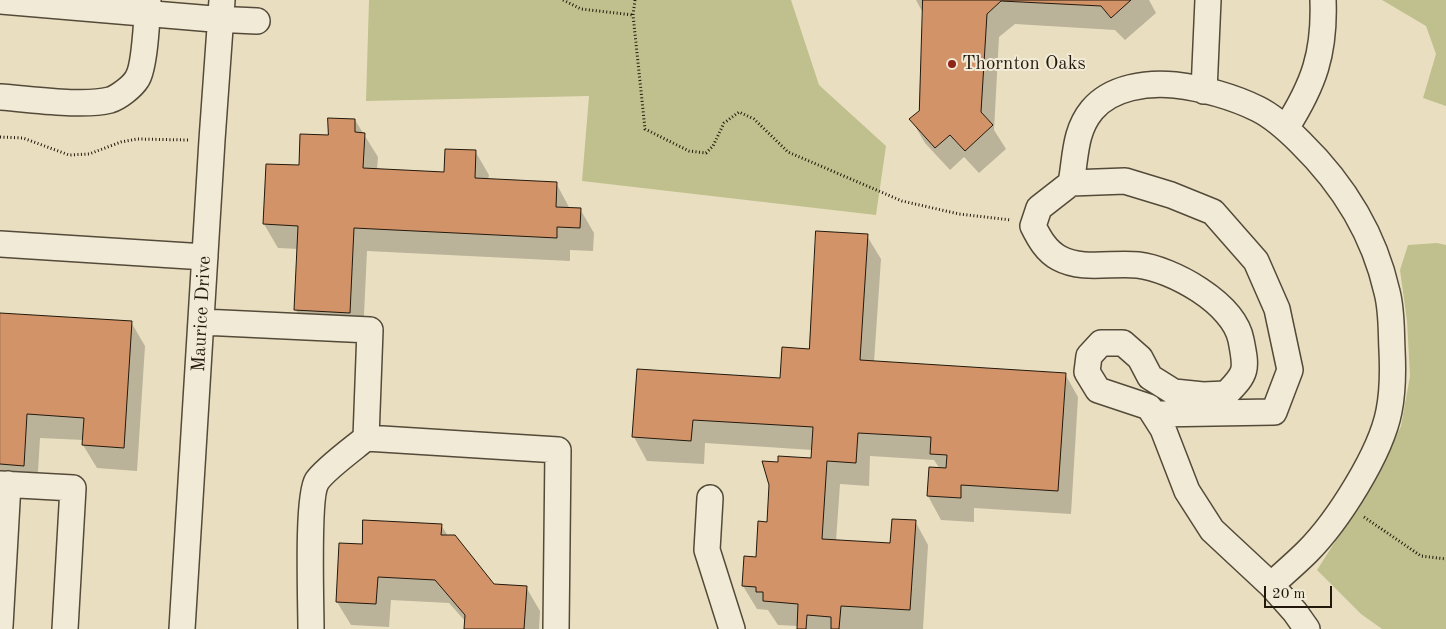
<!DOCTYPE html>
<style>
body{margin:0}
#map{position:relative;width:1446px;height:629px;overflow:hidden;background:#e9dfc0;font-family:"Old Standard TT",serif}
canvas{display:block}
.scale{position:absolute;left:1264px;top:586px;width:68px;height:22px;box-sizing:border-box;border:2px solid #22180c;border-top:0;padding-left:6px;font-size:15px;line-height:18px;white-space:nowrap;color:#22180c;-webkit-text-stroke:4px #f1ead6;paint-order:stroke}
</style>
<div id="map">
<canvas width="1446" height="629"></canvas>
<div class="scale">20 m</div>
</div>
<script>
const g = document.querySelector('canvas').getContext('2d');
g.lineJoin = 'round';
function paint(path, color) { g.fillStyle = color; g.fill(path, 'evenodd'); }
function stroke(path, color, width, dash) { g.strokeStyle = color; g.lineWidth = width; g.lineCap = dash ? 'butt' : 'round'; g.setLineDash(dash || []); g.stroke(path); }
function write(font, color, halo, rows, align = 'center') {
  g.font = font + ' "Old Standard TT",serif'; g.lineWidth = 4; g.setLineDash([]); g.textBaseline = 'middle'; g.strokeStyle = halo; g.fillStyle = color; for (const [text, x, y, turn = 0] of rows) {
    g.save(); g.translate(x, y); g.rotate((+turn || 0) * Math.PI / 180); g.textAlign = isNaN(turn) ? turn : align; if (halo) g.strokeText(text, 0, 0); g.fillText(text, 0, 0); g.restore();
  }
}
const green = new Path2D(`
 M 369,0 L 791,0 L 819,85 L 886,146 L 876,215 L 582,181 L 589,96 L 366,101 Z
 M 1382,0 L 1446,0 L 1446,106 L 1423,98 L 1436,54 L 1426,26 Z
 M 1437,243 L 1446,245 L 1446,629 L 1382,629 L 1361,614 L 1317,570 L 1379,473 L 1401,426 L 1410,376 L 1407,321 L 1400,270 L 1408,245 Z`);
const shadow = new Path2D(`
 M 916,0 L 1149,0 L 1156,13 L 1125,40 L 1115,30 L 1015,24 L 999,37 L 994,130 L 1006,149 L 979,173 L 964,157 L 950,170 L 925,143 L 911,119 L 920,111 L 923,13 Z
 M 355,120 L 378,157 L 377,170 L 445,173 L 475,151 L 489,175 L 488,180 L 556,183 L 570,209 L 580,209 L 594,233 L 593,251 L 570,250 L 570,261 L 367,251 L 363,336 L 309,334 L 296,310 L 299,249 L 278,248 L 264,224 L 300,167 L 329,136 Z
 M 867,236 L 881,259 L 874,362 L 1065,374 L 1078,397 L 1071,514 L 974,508 L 974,522 L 941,520 L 928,496 L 930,468 L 940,469 L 934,460 L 870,456 L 869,486 L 840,484 L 836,541 L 892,545 L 915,521 L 928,545 L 923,629 L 798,629 L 798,626 L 778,625 L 768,610 L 757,609 L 743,586 L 757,558 L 768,523 L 779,463 L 812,460 L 813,450 L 705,443 L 704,464 L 647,461 L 634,437 L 638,370 L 781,380 L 810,350 Z
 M 0,314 L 131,322 L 145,346 L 137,471 L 97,468 L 83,445 L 84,440 L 40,438 L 37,489 L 9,487 L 0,472 Z
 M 441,525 L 448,536 L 494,585 L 526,587 L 540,611 L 539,629 L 465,629 L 466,622 L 449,603 L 391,600 L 389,627 L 351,625 L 337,602 L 363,546 Z`);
const building = new Path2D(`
 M 923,0 L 1131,0 L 1111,18 L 1101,6 L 1001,1 L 987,14 L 981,112 L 993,125 L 965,151 L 950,135 L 935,148 L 909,119 L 919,111 Z
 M 328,118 L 355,119 L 355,132 L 365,133 L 363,168 L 444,172 L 445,149 L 476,150 L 475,178 L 557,182 L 556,207 L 581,208 L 580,228 L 557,227 L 557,238 L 354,228 L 350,313 L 294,310 L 298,226 L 263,224 L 266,164 L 299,165 L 300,134 L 328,135 Z
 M 816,231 L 868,234 L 860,360 L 1066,373 L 1058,491 L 961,485 L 961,498 L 927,496 L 929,467 L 946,468 L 947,455 L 930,454 L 931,437 L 858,433 L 856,463 L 827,461 L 822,539 L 890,543 L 892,519 L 916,520 L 910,610 L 841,606 L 839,629 L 831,629 L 831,617 L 807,615 L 806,629 L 797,629 L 798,604 L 763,601 L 763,592 L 756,592 L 756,587 L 742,586 L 744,556 L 756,557 L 758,521 L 767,522 L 769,485 L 762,461 L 778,462 L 778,456 L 811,458 L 813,427 L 693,420 L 691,441 L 632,437 L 637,369 L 780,378 L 782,347 L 809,349 Z
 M 0,313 L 132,321 L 124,448 L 82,445 L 84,418 L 27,414 L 24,466 L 0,464 Z
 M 363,520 L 442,524 L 441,535 L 455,535 L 494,584 L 527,586 L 524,629 L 464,629 L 465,615 L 435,580 L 378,577 L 376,604 L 336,602 L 339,543 L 362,544 Z`);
const path = new Path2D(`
 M 563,0 L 581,9 L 633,15
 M 635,0 L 633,15 L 645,129 L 689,151 L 706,153 L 713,146 L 724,123 L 739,112 L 754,119 L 788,152 L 902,201 L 959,214 L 1011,220
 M 0,137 L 23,138 L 69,155 L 89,154 L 121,142 L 137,139 L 188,140
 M 1364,517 L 1421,556 L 1446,559`);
const minor = new Path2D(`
 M 0,1 L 213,19 L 257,21
 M 1204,91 L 1208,0
 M 0,97 C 31,99 82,107 110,100 C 119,97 132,87 137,79 C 145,67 147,16 148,0
 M 1286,128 C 1314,84 1325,53 1323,0
 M 1071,183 L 1125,181 L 1171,195 L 1213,212 L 1256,261 L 1277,309 L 1290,370 L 1274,412 L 1154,414
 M 0,244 L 205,257
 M 202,322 L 370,330 L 366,438
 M 0,484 L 73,488 L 65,629
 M 710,498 L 707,550 L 732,629
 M 1271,585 C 1283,574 1296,563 1307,552 C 1338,521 1381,453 1389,411 C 1393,391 1393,370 1392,350 C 1391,330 1392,311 1387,292 C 1374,234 1343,184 1300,142 C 1288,130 1274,117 1258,109 C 1234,97 1202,88 1175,85 C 1148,82 1111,87 1092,110 C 1074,132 1076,157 1071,183 L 1039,208 L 1033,226 C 1039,238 1046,251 1059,258 C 1083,271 1113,262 1138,265 C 1172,269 1234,303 1241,340 C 1247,370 1247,373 1226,394 L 1203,395 L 1174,392 L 1150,377 L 1140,358 L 1123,343 L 1101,343 L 1089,356 L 1087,372 L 1098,390 L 1149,407 L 1163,429 L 1187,491 L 1212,530 L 1271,585 L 1295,612 L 1307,629
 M 0,626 L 8,484
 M 182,629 L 212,140 L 222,0
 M 311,629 C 311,604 307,496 317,481 C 325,469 354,448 366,438 L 558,450 L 556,629`);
const markers = [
 [952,64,5,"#8f2418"]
];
const poiNames = [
 ["Thornton Oaks",962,64]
];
const streetNames = [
 ["Maurice Drive",202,314,-87]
];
paint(green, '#bfc08d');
paint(shadow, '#0003');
paint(building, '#d29369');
stroke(building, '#22180c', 1);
stroke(minor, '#544a39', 28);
stroke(path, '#22180c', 3, [1, 2.5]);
stroke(minor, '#f1ead6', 25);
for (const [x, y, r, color] of markers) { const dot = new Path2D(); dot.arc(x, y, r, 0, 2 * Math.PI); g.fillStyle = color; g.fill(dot); stroke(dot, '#f1ead6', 2); }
write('19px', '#22180c', '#f1ead6', poiNames, 'left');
write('19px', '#22180c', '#f1ead6', streetNames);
</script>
